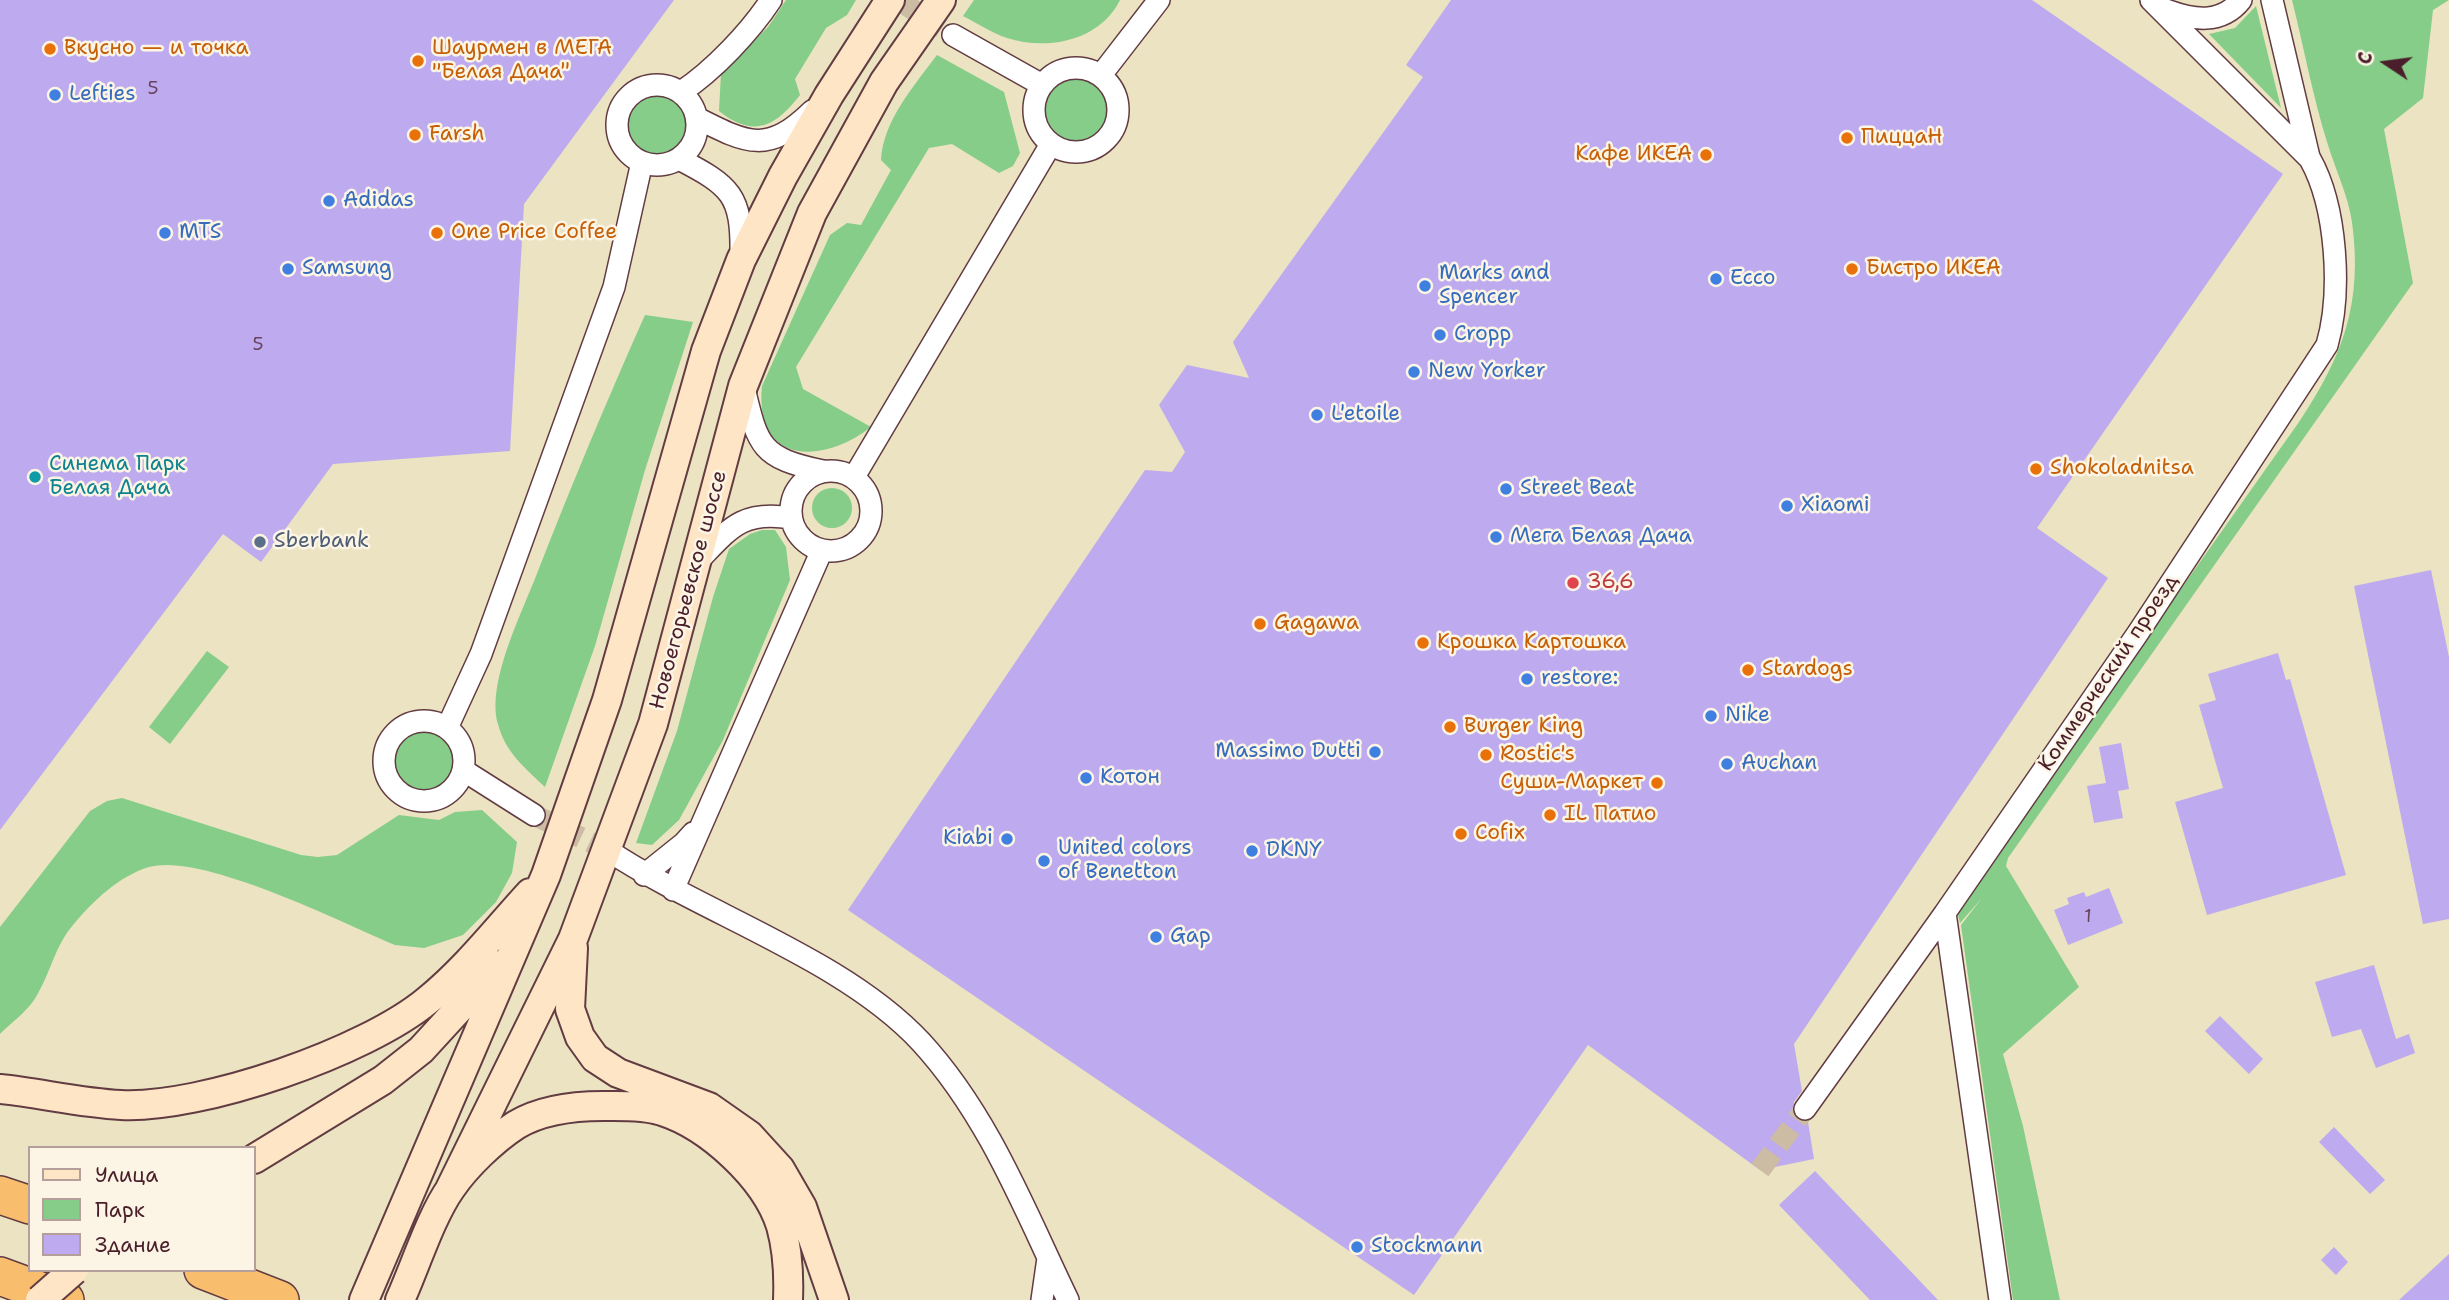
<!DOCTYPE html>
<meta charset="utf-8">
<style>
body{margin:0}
#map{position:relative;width:2449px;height:1300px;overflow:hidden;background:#ebe3c1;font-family:"Shantell Sans",sans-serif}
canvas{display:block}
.legend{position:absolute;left:28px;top:1146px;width:228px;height:126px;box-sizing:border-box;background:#fcf5e5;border:2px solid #b59f9b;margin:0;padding:9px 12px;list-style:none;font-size:21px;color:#4a1f2b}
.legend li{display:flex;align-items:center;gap:14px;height:35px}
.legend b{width:35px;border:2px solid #b59f9b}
.north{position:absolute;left:2351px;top:28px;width:70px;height:70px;-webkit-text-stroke:5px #fcf5e5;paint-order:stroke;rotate:283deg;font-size:19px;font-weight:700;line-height:28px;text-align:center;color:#4a1f2b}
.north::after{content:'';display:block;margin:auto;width:24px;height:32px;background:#4a1f2b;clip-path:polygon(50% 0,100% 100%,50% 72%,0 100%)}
</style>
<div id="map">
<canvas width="2449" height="1300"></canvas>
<ul class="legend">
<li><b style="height:9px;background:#fde5c5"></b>Улица</li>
<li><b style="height:19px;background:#85cd89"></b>Парк</li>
<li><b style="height:19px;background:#beaaef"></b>Здание</li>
</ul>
<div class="north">С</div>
</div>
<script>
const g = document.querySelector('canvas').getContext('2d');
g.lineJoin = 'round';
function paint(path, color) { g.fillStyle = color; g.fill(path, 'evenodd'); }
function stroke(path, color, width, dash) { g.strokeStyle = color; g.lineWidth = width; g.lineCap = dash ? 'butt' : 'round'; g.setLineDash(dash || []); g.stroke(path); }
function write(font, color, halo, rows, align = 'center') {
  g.font = font + ' "Shantell Sans",sans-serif'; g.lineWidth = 5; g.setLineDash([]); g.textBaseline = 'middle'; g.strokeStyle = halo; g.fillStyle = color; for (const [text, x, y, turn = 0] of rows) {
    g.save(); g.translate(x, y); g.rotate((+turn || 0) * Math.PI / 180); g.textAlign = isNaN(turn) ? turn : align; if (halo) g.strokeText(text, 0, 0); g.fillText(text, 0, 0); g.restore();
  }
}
const green = new Path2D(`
 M 786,0 L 856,0 L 847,15 L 826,28 L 795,79 L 800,95 C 776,126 754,139 719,111 L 721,73 L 768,27 Z
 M 974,0 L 1120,0 C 1100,41 1047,51 1007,38 C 992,33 977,23 963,16 Z
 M 2292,0 L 2449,0 L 2433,10 L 2423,98 L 2384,129 L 2413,283 L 2008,858 L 2006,866 L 2079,987 L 2003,1054 L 2023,1126 L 2060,1300 L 2013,1300 L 1961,925 L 1982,898 L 1960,923 L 1956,907 L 2299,422 C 2343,356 2363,303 2352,222 C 2348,195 2336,171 2328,145 C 2313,98 2304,48 2292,0 Z
 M 2256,6 L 2281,108 L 2209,34 L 2235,28 Z
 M 937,55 L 1004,92 L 1020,153 L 1013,166 L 999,173 L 952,144 L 929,148 L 796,367 L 803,389 L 871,427 C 822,465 754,465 762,386 L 830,235 L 847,223 L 861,225 L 891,170 L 881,160 C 883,121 914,86 937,55 Z
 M1044 109a32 32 0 1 1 64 0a32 32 0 1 1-64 0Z
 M627 124a31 31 0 1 1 62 0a31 31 0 1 1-62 0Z
 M 645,315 L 693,322 L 645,470 L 595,646 L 545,787 C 525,768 505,752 498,724 C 486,682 523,611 538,571 C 572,484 607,400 645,315 Z
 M812 508a20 20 0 1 1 40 0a20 20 0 1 1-40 0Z
 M 762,530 L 775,530 L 786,547 L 790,580 L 723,740 L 679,820 L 652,845 L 636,843 L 677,731 L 713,597 L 729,549 L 750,534 Z
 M 207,651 L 229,667 L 170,744 L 149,727 Z
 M393 760a31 31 0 1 1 62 0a31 31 0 1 1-62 0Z
 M 122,798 L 301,855 L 318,857 L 337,855 L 399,815 L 439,820 L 455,812 L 482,810 L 517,842 L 512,873 L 496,902 L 463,935 L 424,948 L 395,945 C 341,922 201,852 149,867 C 119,876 93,901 73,925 C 54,947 50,976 34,1000 C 26,1012 11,1023 0,1034 L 0,927 L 90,811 L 107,801 Z`);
const building = new Path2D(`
 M 0,0 L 674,0 L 524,204 L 510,451 L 333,464 L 261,562 L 223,534 L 0,830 Z
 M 1451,0 L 2032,0 L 2283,174 L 2037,528 L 2108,578 L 1794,1044 L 1802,1091 L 1794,1102 L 1793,1114 L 1798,1120 L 1808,1122 L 1814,1159 L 1760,1170 L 1588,1045 L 1414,1295 L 848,910 L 1145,470 L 1172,472 L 1185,452 L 1159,405 L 1187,365 L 1249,378 L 1233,342 L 1423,77 L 1406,65 Z
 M 2431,570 L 2449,657 L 2449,919 L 2423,924 L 2354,586 Z
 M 2278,653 L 2286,680 L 2290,679 L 2346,875 L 2207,915 L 2175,802 L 2223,788 L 2199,705 L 2216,700 L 2208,674 Z
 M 2121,743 L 2129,789 L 2118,791 L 2123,818 L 2094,823 L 2087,786 L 2106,783 L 2099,747 Z
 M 2109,888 L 2123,923 L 2068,945 L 2054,910 L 2069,904 L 2067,898 L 2084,892 L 2086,897 Z
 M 2374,965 L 2396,1039 L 2409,1034 L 2415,1053 L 2376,1068 L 2361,1029 L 2332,1037 L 2315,982 Z
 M 2220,1016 L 2263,1059 L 2249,1074 L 2205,1031 Z
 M 2334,1127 L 2385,1180 L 2370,1194 L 2319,1142 Z
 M 1815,1171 L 1938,1300 L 1870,1300 L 1779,1205 Z
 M 2334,1247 L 2348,1262 L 2336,1275 L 2321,1260 Z
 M 2449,1254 L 2449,1300 L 2399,1300 Z`);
const streetTunnel = new Path2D(`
 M 898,0 L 953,35
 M 534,815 L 609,851
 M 1760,1170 L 1805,1109`);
const street = new Path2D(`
 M 2272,0 L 2309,157
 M 2166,10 C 2193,20 2221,25 2241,0
 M 953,35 L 1042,85
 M1034 110a42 42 0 1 1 84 0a42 42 0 1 1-84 0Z
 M 1101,75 L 1159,0
 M617 125a40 40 0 1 1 80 0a40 40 0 1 1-80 0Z
 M 681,92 C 713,71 750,32 771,0
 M 697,118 C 748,144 768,154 812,111
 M 679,159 C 731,186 742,195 741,255
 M 744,388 C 758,447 761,458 823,471
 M791 511a40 40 0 1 1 80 0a40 40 0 1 1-80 0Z
 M 854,477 L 1051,144
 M 698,561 C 730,528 742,510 791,518
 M384 761a40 40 0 1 1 80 0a40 40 0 1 1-80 0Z
 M 447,728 L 481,654 L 614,287 L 642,162
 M 463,770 L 534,815
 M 609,851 C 704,914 844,959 921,1042 C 989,1116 1025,1211 1068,1300
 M 644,875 L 684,843 L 693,833
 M 673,890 L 822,550
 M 1805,1109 L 1945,913
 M 1042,1300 L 1048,1258
 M 2000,1300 L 1945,913 L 2138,633 L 2327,345 C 2342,293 2337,207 2310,159 L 2151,0`);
const secondary = new Path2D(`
 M 573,948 L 570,1009 L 580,1037 L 595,1058 L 618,1073 L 709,1107 L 749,1135 L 780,1169 L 802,1207 L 834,1300
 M 0,1089 C 40,1093 80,1103 121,1105 C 201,1109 366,1052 428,1000 C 466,969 497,929 530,893
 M 254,1159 L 383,1080 L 421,1050 L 499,965
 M 450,1189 L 573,939 L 653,724 L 743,386 L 812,213 L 884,82 L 941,0
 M 364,1300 L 546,875 L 607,700 L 706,351 L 741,260 L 783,176 L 829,95 L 890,0
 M 400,1300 C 415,1267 431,1216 451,1188 C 466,1166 493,1140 516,1125 C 541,1110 575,1106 603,1106 C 621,1106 645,1105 662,1111 C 709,1126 766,1178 781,1226 C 788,1251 789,1275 788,1300`);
const highway = new Path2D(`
 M 0,1195 L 30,1205
 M 203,1270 L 280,1300
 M 0,1276 L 65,1300`);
const secondaryBridge = new Path2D(`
 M 40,1300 L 74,1270`);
const markers = [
 [50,49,7,"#e8710a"],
 [418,61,7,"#e8710a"],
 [55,95,7,"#3f7fe0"],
 [415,135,7,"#e8710a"],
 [1847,138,7,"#e8710a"],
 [1706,155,7,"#e8710a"],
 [329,201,7,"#3f7fe0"],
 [165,233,7,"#3f7fe0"],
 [437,233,7,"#e8710a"],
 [288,269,7,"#3f7fe0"],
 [1852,269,7,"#e8710a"],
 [1716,279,7,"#3f7fe0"],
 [1425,286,7,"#3f7fe0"],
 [1440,335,7,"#3f7fe0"],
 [1414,372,7,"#3f7fe0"],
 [1317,415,7,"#3f7fe0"],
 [2036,469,7,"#e8710a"],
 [35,477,7,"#0f9aa8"],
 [1506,489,7,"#3f7fe0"],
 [1787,506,7,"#3f7fe0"],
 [1496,537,7,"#3f7fe0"],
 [260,542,7,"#5c6f8a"],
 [1573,583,7,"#e0444e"],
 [1260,624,7,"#e8710a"],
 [1423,643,7,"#e8710a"],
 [1748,670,7,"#e8710a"],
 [1527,679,7,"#3f7fe0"],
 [1711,716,7,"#3f7fe0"],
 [1450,727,7,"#e8710a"],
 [1375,752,7,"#3f7fe0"],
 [1486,755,7,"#e8710a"],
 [1727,764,7,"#3f7fe0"],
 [1086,778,7,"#3f7fe0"],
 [1657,783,7,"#e8710a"],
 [1550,815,7,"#e8710a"],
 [1461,834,7,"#e8710a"],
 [1007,839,7,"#3f7fe0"],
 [1252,851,7,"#3f7fe0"],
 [1044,861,7,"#3f7fe0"],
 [1156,937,7,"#3f7fe0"],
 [1357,1247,7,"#3f7fe0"]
];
const numberNames = [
 ["5",153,89],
 ["5",258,345],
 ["1",2088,917]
];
const foodNames = [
 ["Вкусно — и точка",64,49],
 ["Шаурмен в МЕГА",432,49],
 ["\"Белая Дача\"",432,73],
 ["Farsh",429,135],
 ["ПиццаН",1861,138],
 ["Кафе ИКЕА",1692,155,"right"],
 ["One Price Coffee",451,233],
 ["Бистро ИКЕА",1866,269],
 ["Shokoladnitsa",2050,469],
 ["Gagawa",1274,624],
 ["Крошка Картошка",1437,643],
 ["Stardogs",1762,670],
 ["Burger King",1464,727],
 ["Rostic's",1500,755],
 ["Суши-Маркет",1643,783,"right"],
 ["IL Патио",1564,815],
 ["Cofix",1475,834]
];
const shopNames = [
 ["Lefties",69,95],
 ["Adidas",343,201],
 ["MTS",179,233],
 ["Samsung",302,269],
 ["Marks and",1439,274],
 ["Spencer",1439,298],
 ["Ecco",1730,279],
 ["Cropp",1454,335],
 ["New Yorker",1428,372],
 ["L'etoile",1331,415],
 ["Street Beat",1520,489],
 ["Xiaomi",1801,506],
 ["Мега Белая Дача",1510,537],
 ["restore:",1541,679],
 ["Nike",1725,716],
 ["Massimo Dutti",1361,752,"right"],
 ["Auchan",1741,764],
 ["Котон",1100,778],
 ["Kiabi",993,839,"right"],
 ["United colors",1058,849],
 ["of Benetton",1058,873],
 ["DKNY",1266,851],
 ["Gap",1170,937],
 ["Stockmann",1371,1247]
];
const cultureNames = [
 ["Синема Парк",49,465],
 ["Белая Дача",49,489]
];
const serviceNames = [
 ["Sberbank",274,542]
];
const healthNames = [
 ["36,6",1587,583]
];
const streetNames = [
 ["Новоегорьевское шоссе",689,590,-75],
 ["Коммерческий проезд",2109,673,-56]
];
paint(green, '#85cd89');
paint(building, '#beaaef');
stroke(streetTunnel, '#cbbca3', 21, [21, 10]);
stroke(street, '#623c42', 24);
stroke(secondary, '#623c42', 32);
stroke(highway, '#623c42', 40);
stroke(street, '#fff', 21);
stroke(secondary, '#fde5c5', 28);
stroke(highway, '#f9be6d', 37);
stroke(secondaryBridge, '#623c42', 32, []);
stroke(secondaryBridge, '#fde5c5', 28);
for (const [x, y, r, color] of markers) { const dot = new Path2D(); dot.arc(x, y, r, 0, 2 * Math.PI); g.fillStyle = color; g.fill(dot); stroke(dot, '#fcf5e5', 2.5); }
write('18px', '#67425c', null, numberNames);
write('21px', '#c56008', '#fcf5e5', foodNames, 'left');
write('21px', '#366cbe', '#fcf5e5', shopNames, 'left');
write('21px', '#0d838f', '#fcf5e5', cultureNames, 'left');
write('21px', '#4e5e75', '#fcf5e5', serviceNames, 'left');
write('21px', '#be3a42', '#fcf5e5', healthNames, 'left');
write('21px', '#4a1f2b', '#fcf5e5', streetNames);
</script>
